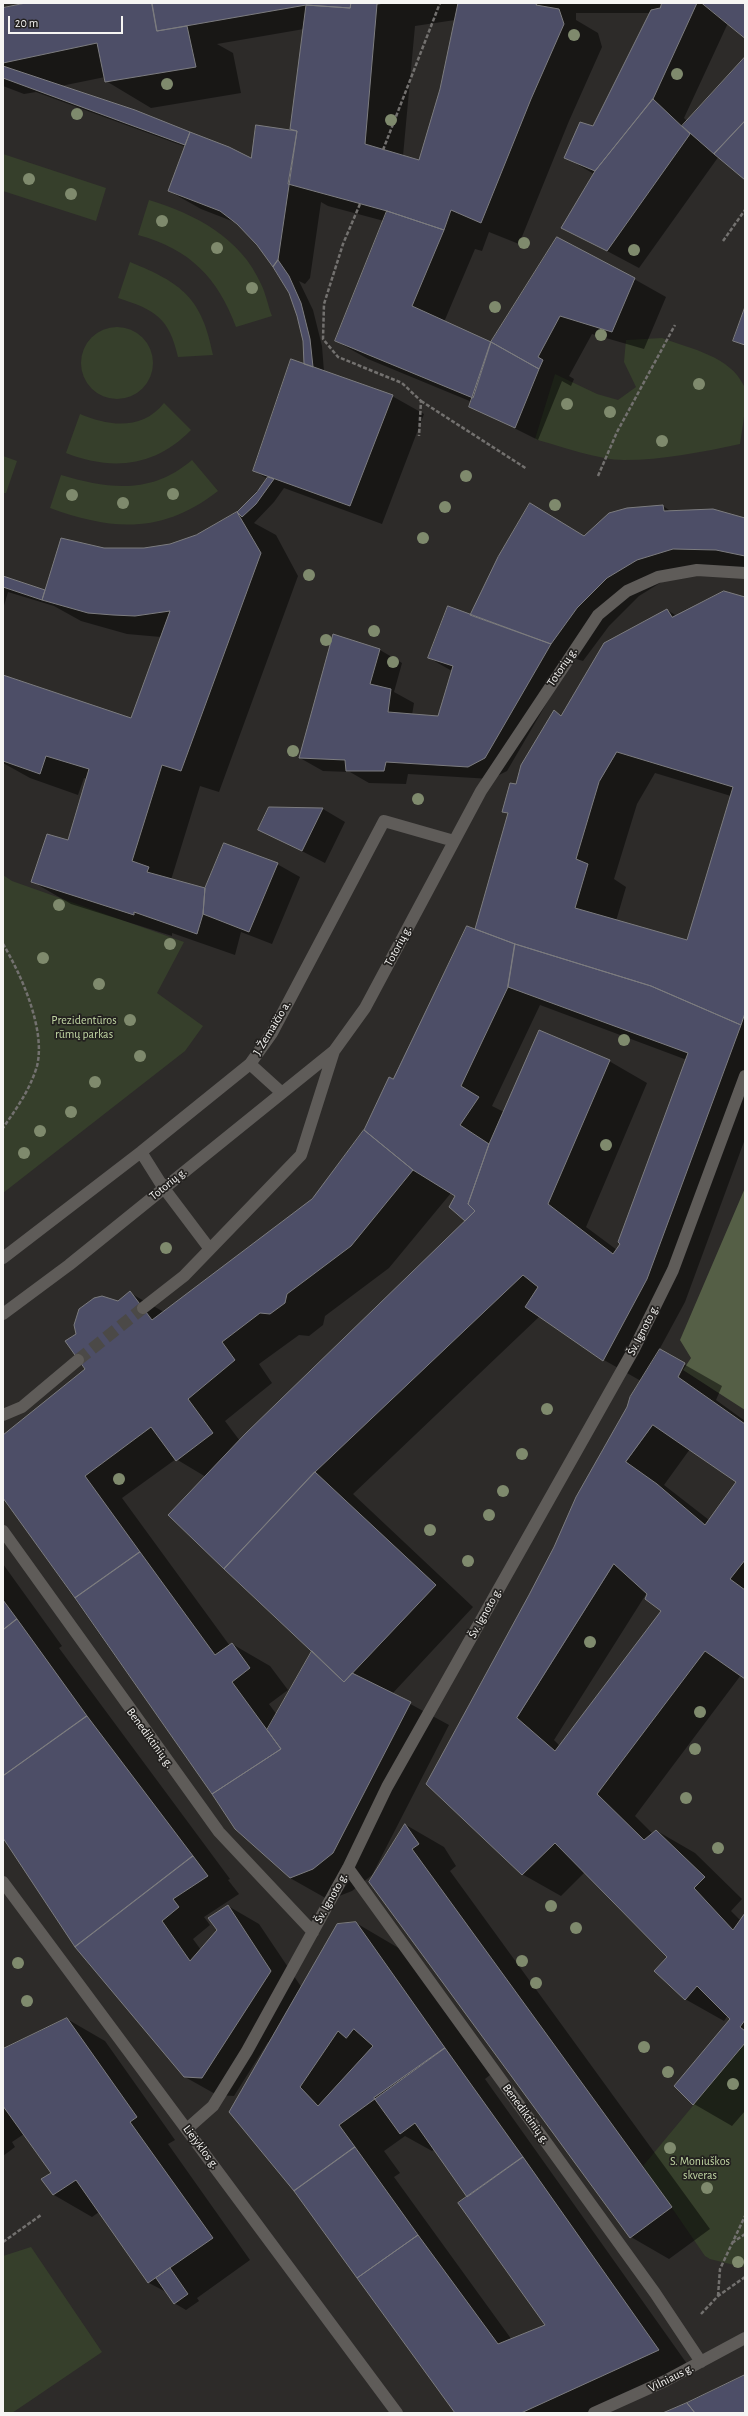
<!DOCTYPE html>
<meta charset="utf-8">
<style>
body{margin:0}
#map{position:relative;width:748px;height:2416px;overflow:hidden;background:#2d2b29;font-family:"Alegreya Sans",sans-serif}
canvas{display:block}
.frame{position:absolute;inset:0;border:4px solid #f6f5f3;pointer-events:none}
.scale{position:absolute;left:8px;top:16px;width:115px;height:18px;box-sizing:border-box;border:2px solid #f6f5f3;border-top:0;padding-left:5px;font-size:12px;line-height:14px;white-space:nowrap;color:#f6f5f3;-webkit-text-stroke:3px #23211f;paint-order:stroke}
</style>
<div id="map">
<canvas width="748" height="2416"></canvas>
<div class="frame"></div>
<div class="scale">20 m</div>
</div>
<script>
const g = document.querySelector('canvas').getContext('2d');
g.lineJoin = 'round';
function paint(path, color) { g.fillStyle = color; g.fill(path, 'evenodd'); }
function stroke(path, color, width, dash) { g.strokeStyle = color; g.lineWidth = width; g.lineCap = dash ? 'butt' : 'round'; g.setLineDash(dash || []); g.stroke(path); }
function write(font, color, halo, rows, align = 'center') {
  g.font = font + ' "Alegreya Sans",sans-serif'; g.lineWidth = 3.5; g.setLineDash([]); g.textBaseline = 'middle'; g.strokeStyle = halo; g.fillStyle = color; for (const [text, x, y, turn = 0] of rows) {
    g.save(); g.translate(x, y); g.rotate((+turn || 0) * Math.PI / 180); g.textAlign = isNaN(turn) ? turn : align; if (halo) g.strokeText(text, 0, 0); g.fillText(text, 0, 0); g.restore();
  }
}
const green = new Path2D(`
 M 3,154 L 106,188 L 96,221 L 3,191 Z
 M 149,200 C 195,214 241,238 261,284 C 266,294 268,306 272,316 L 236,327 C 218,278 190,249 138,235 Z
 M 130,262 C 182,283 202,298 213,355 L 178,357 C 169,318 156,310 118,298 Z
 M81 363a36 36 0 1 1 72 0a36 36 0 1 1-72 0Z
 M 662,338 C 691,349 730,356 744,386 C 748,397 742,432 740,444 C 702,452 663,460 624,460 C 600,460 559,446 535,439 L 555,374 L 597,394 L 618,400 L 636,387 L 624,362 L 626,340 Z
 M 164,403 L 191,430 C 155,467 112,471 66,453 L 80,414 C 108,426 142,431 164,403 Z
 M 3,456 L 17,461 L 6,493 L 3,493 Z
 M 192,460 L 218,491 C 163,534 113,531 50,508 L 61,475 C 109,489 151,495 192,460 Z
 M 3,875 L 12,881 L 184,942 L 157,993 L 203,1026 L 185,1051 L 3,1193 Z
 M 745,2043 L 745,2266 L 742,2267 L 710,2259 L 705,2256 L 643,2166 Z
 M 31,2247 L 102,2352 L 12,2413 L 3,2413 L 3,2256 Z`);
const forest = new Path2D(`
 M 745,1188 L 745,1410 L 683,1370 L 691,1358 L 680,1340 Z`);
const shadow = new Path2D(`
 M 31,3 L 745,3 L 745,37 L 728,23 L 684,118 L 687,121 L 745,58 L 745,179 L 719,156 L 639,268 L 562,227 L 594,174 L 565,157 L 593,128 L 651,13 L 576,13 L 576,20 L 598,33 L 602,47 L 569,121 L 519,244 L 489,232 L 482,251 L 475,249 L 444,322 L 492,343 L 634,279 L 666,297 L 644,349 L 592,334 L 569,376 L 574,379 L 571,386 L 562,381 L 538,440 L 470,406 L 472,402 L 368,359 L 336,341 L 384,221 L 328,206 L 321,202 L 310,278 L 305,284 L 299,281 L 313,310 L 322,346 L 324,372 L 392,396 L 424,414 L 382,524 L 284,488 L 274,502 L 254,523 L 276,535 L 298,576 L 219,792 L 200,786 L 171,880 L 206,890 L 277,864 L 300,877 L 272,944 L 241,932 L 235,955 L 172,933 L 172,936 L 71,904 L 33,882 L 68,841 L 88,779 L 84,778 L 78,795 L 30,778 L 3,763 L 3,676 L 132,720 L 161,637 L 127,634 L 81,621 L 54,606 L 8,592 L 3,609 L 3,577 L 45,591 L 104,549 L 144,549 L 170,545 L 197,536 L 238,512 L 268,479 L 254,471 L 310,367 L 298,315 L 289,293 L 258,244 L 237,223 L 201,209 L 169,191 L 186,147 L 36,92 L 24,94 L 3,86 L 3,9 ZM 455,20 L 441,89 L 420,161 L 403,156 L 415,26 ZM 304,29 L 291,131 L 252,160 L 135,111 L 61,86 L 105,77 L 106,81 L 151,108 L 241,93 L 233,53 L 217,44 Z
 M 663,506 L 672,512 L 745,519 L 745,568 L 668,578 L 639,596 L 609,626 L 583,661 L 573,658 L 507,771 L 491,779 L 408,774 L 406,784 L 369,783 L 350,772 L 323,771 L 300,758 L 380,650 L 402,663 L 394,692 L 414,703 L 412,715 L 439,717 L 452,671 L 429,658 L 470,616 L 585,537 Z
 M 745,598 L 745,1139 L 685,1302 L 659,1350 L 722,1386 L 716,1400 L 745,1421 L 745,1678 L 741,1675 L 635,1816 L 653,1834 L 657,1831 L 695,1853 L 742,1899 L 731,1911 L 741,1921 L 745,1914 L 745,2111 L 732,2126 L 694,2104 L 676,2086 L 732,2019 L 728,2015 L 724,2021 L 685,1999 L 668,1957 L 585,1872 L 561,1896 L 522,1874 L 427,1784 L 530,1596 L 641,1381 L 604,1360 L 540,1316 L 353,1494 L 473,1607 L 392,1694 L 449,1725 L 372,1875 L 352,1891 L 329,1900 L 290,1878 L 236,1828 L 3,1497 L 3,1437 L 86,1369 L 118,1302 L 130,1293 L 164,1312 L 313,1200 L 364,1131 L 479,932 L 509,814 L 504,811 L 555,712 L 562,716 L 667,610 L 677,616 ZM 655,773 L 731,796 L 687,942 L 616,921 L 626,887 L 614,879 L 637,804 ZM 540,1005 L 687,1060 L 621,1244 L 617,1250 L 586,1227 L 647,1083 L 609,1061 L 504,1112 L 492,1106 ZM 451,1193 L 456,1196 L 467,1221 L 240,1441 L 225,1421 L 272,1383 L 259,1364 L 299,1335 L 309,1336 L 323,1325 L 325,1316 L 389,1268 ZM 690,1449 L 738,1482 L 709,1520 L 664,1485 ZM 176,1459 L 206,1477 L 313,1651 L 277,1715 L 269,1704 L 288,1690 L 270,1666 L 232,1644 L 230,1646 L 122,1498 ZM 648,1591 L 663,1611 L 560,1746 L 554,1740 Z
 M 269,808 L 323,809 L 345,822 L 325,863 L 259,829 Z
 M 3,1564 L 62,1646 L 59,1648 L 230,1879 L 228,1880 L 239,1894 L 204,1917 L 210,1925 L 193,1939 L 201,1950 L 219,1930 L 228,1906 L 259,1924 L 302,1988 L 356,1923 L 402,1950 L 490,2075 L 485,2079 L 690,2368 L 592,2413 L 456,2413 L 270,2043 L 268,2042 L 234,2096 L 217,2095 L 185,2077 L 3,1836 ZM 405,2136 L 432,2151 L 435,2149 L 468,2197 L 547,2326 L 512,2340 L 394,2177 L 400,2173 L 384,2151 Z
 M 406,1825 L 444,1847 L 456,1866 L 450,1871 L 710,2229 L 669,2259 L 631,2237 L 370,1882 Z
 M 67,2019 L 105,2041 L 175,2140 L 168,2144 L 250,2260 L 197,2298 L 199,2301 L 186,2310 L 174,2303 L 168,2293 L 149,2283 L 99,2212 L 92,2217 L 54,2195 L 43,2180 L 52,2173 L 24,2134 L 12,2142 L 15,2147 L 3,2156 L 3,2050 Z`);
const building = new Path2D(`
 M 26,3 L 152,3 L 157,31 L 187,26 L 196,67 L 105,82 L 97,43 L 3,63 L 3,8 Z
 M 152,3 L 351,3 L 350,8 L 306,5 L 157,31 Z
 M 351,3 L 385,3 L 377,4 L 365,144 L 419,160 L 440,89 L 458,3 L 537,3 L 536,5 L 559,9 L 564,24 L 531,99 L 481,223 L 451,210 L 444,230 L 387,211 L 288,184 L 297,131 L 290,129 L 306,5 L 350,8 Z
 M 662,3 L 697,3 L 653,99 L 595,171 L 564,158 L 580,122 L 593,126 L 651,10 L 660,8 Z
 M 702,3 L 745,3 L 745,38 Z
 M 745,57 L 745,121 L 714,154 L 682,126 Z
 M 3,66 L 135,110 L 190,132 L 185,145 L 3,78 Z
 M 653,99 L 690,134 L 607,251 L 561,228 L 595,171 Z
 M 745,121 L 745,180 L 714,154 Z
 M 256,125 L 297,131 L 278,260 L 273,267 L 257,245 L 237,224 L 220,211 L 168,191 L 190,132 L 229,147 L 251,158 Z
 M 387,211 L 444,230 L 412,306 L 491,342 L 473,398 L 335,341 Z
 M 557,237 L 635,278 L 612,332 L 560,316 L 538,357 L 543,360 L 539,369 L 491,342 Z
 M 278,260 L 289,276 L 301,303 L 310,339 L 313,367 L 304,364 L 303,341 L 297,316 L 289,293 L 273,267 Z
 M 745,307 L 745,345 L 733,341 Z
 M 491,342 L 539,369 L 515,428 L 469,407 Z
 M 291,359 L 393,395 L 350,506 L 253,471 Z
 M 268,477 L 274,479 L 256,504 L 242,517 L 237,512 L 257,492 Z
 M 530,503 L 584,536 L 609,513 L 627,508 L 663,505 L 664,511 L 713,509 L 745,518 L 745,556 L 716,550 L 673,549 L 637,560 L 607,578 L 577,608 L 551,644 L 470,615 L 498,557 Z
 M 237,512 L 261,553 L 181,771 L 162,765 L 132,861 L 149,867 L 147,872 L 205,888 L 203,914 L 197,934 L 134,912 L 134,915 L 31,882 L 47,834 L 68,840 L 89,769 L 46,756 L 40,774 L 3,761 L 3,675 L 131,718 L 170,611 L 135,616 L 113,615 L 88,613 L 42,600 L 61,538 L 104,548 L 144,548 L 170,544 L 196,535 Z
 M 3,576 L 45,590 L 42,600 L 3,587 Z
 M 724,591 L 745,597 L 745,1013 L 741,1025 L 651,986 L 515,944 L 475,929 L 508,813 L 502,812 L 510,783 L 516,784 L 521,765 L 554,710 L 561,716 L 604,643 L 667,609 L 672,617 ZM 617,752 L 733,787 L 687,940 L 575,908 L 588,864 L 576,859 L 599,782 Z
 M 448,606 L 551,644 L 485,758 L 468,767 L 386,762 L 384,771 L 346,771 L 345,760 L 299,758 L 333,634 L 380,649 L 370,684 L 391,689 L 388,712 L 438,716 L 453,666 L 428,658 Z
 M 269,807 L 323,808 L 302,851 L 258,830 Z
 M 224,843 L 278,863 L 249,932 L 203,914 L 205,888 Z
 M 467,926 L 515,944 L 508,987 L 461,1086 L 479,1097 L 460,1125 L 489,1144 L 468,1204 L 475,1211 L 465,1221 L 449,1207 L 455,1196 L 413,1170 L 364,1130 L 389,1077 L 393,1079 Z
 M 515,944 L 651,986 L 741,1025 L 647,1279 L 603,1361 L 525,1307 L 538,1287 L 523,1275 L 315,1472 L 224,1569 L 168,1515 L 245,1434 L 475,1211 L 468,1204 L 489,1144 L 539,1030 L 610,1060 L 548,1204 L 613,1254 L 620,1244 L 618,1242 L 688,1053 L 508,987 Z
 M 364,1130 L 413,1170 L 351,1246 L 287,1294 L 285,1303 L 270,1314 L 260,1313 L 222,1342 L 235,1360 L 188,1399 L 213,1433 L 176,1461 L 151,1427 L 85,1476 L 140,1552 L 75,1598 L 3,1498 L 3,1435 L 85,1369 L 65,1341 L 76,1334 L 74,1325 L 79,1309 L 94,1298 L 102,1296 L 118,1301 L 130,1291 L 152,1320 L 312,1199 Z
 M 660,1349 L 685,1363 L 678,1377 L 745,1424 L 745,1560 L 730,1579 L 745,1590 L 745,1679 L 705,1651 L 597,1794 L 644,1840 L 656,1830 L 705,1877 L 694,1888 L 733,1930 L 745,1913 L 745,2020 L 740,2027 L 745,2031 L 745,2043 L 693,2105 L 674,2086 L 730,2019 L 697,1986 L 685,2000 L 654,1971 L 667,1957 L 555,1843 L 522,1875 L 426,1784 L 529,1595 L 554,1547 L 576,1497 L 627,1407 L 630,1397 ZM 653,1425 L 736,1482 L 705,1525 L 657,1484 L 626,1462 ZM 614,1564 L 647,1594 L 645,1599 L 661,1611 L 555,1751 L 517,1718 Z
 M 315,1472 L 436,1585 L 344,1682 L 224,1569 Z
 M 140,1552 L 215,1655 L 232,1643 L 250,1668 L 232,1682 L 281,1749 L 212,1794 L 75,1598 Z
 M 3,1600 L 17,1619 L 3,1630 Z
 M 17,1619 L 87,1716 L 3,1776 L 3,1630 Z
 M 312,1651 L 344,1682 L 352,1673 L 411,1702 L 333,1853 L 313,1869 L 290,1878 L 235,1829 L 212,1794 L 281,1749 L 267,1730 Z
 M 87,1716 L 193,1856 L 75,1947 L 3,1838 L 3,1776 Z
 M 405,1824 L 419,1844 L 412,1849 L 672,2207 L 630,2238 L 369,1882 Z
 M 193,1856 L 208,1876 L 173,1899 L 179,1907 L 162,1921 L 190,1961 L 217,1930 L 208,1918 L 228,1905 L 271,1971 L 202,2078 L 184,2077 L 75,1947 Z
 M 356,1922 L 445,2048 L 339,2125 L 355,2147 L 294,2191 L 229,2112 L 337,1924 ZM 354,2029 L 373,2046 L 318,2106 L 300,2087 L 338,2031 L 346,2038 Z
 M 67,2018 L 137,2117 L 130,2122 L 213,2238 L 148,2283 L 76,2180 L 53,2195 L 41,2179 L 51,2173 L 3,2106 L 3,2049 Z
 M 445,2048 L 523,2157 L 467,2197 L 415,2123 L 400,2134 L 374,2098 Z
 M 355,2147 L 418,2235 L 357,2278 L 294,2191 Z
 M 523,2157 L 659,2350 L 521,2413 L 455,2413 L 357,2278 L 418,2235 L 498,2344 L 545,2325 L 458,2203 Z
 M 170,2268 L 188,2294 L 174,2304 L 156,2278 Z
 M 745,2375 L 745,2413 L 695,2413 L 687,2403 Z
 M 687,2403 L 695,2413 L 663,2413 Z`);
const minorTunnel = new Path2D(`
 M 78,1360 L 143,1308`);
const path = new Path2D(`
 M 383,150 L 440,3
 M 360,204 L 343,244 L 324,304 L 323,339 L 338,357 L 402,383 L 421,401 L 419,436
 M 723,241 L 745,210
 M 421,401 L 527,469
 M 598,476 L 617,432 L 675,325
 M 3,944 C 21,974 46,1030 37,1066 C 30,1090 16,1109 3,1128
 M 3,2242 L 41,2215
 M 732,2243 L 745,2234
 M 718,2296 L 720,2269 L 745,2216
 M 701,2314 L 718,2296 L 745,2277`);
const minor = new Path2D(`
 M 250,1064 L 282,1093
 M 141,1152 L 163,1187 L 209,1248
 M 3,1258 L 141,1152 L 250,1064 L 272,1033 L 384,821 L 454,841
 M 143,1308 L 184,1276 L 301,1155 L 334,1051
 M 3,1314 L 69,1265 L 334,1051 L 365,1008 L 481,791 L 598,615 L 627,591 L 658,577 L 697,570 L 745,573
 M 3,1415 L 22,1407 L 78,1360
 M 3,1531 L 219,1832 L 313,1932
 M 348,1868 L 655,2293 L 701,2362
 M 3,1882 L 397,2413
 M 187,2129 L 213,2106 L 247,2051 L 348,1868 L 387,1787 L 634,1349 L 673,1270 L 745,1076
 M 594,2413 L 665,2381 L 745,2338`);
const trees = [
 [574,35],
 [677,74],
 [167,84],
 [77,114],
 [391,120],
 [29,179],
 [71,194],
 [162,221],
 [524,243],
 [217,248],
 [634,250],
 [252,288],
 [495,307],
 [601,335],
 [699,384],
 [567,404],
 [610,412],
 [662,441],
 [466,476],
 [173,494],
 [72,495],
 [123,503],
 [555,505],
 [445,507],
 [423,538],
 [309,575],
 [374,631],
 [326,640],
 [393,662],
 [293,751],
 [418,799],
 [59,905],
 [170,944],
 [43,958],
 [99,984],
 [130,1020],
 [624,1040],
 [140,1056],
 [95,1082],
 [71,1112],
 [40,1131],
 [606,1145],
 [24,1153],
 [166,1248],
 [547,1409],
 [522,1454],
 [119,1479],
 [503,1491],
 [489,1515],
 [430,1530],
 [468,1561],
 [590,1642],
 [700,1712],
 [695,1749],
 [686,1798],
 [718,1848],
 [551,1906],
 [576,1928],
 [522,1961],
 [18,1963],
 [536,1983],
 [27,2001],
 [644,2047],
 [668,2072],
 [733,2084],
 [670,2148],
 [707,2188],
 [738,2262]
];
const streetNames = [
 ["Totorių g.",562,667,-56],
 ["Totorių g.",398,946,-62],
 ["J. Žemaičio a.",272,1028,-59],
 ["Totorių g.",168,1184,-39],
 ["Šv. Ignoto g.",643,1330,-63],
 ["Šv. Ignoto g.",485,1613,-61],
 ["Benediktinių g.",150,1738,54],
 ["Šv. Ignoto g.",331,1898,-61],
 ["Benediktinių g.",526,2114,54],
 ["Liejyklos g.",201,2147,53],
 ["Vilniaus g.",671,2378,-27]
];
const parkNames = [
 ["Prezidentūros",84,1020],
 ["rūmų parkas",84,1034],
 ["S. Moniuškos",700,2161],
 ["skveras",700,2175]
];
paint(green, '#363f2b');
paint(forest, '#555f46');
paint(shadow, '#0007');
paint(building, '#4d4e67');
stroke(building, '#7c7c7f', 1);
stroke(minorTunnel, '#4b4947', 12, [12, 6]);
stroke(path, '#73716f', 2.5, [4, 2]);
stroke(minor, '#5f5c59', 12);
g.fillStyle = '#7f8a6d';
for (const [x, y] of trees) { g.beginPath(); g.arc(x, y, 6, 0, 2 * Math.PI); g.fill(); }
write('12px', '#f6f5f3', '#23211f', streetNames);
write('12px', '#c2d7a4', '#23211f', parkNames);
</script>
